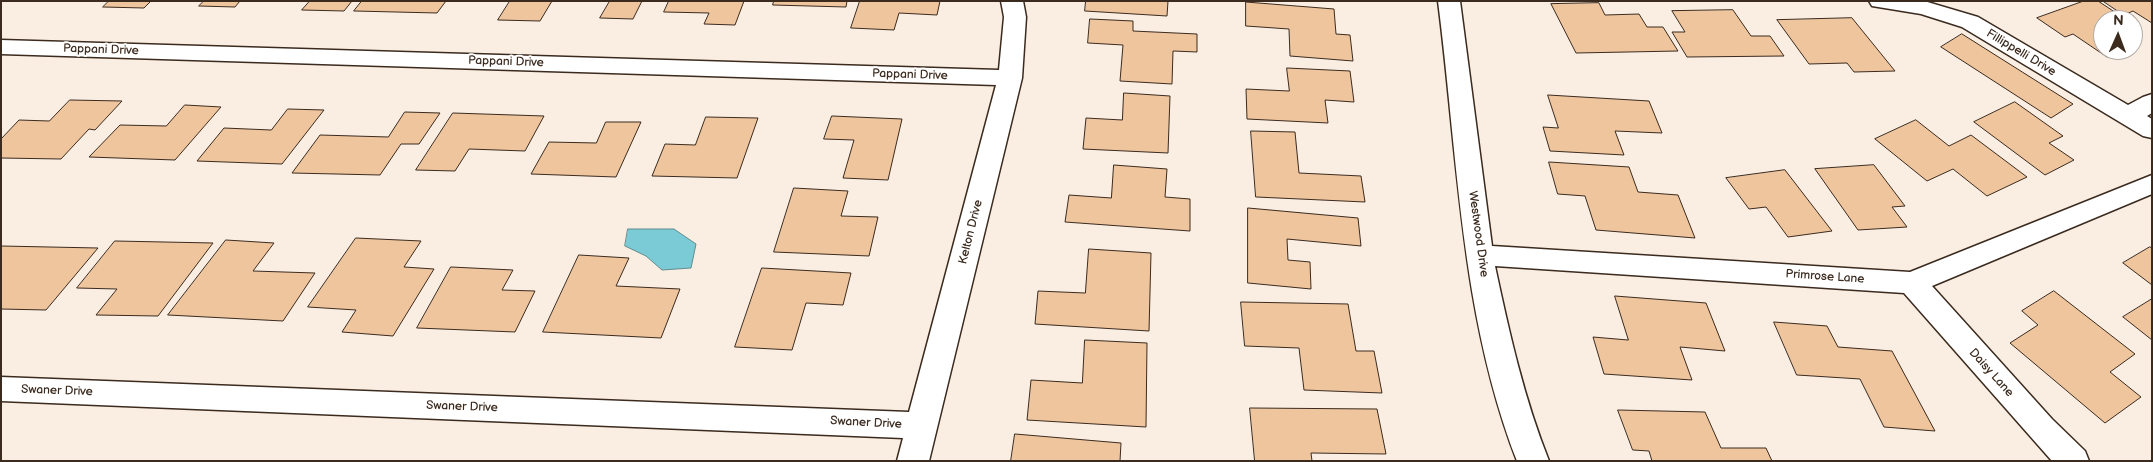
<!DOCTYPE html>
<style>
body{margin:0}
#map{position:relative;width:2153px;height:462px;overflow:hidden;background:#faeee2;font-family:"Balsamiq Sans",sans-serif}
canvas{display:block}
.frame{position:absolute;inset:0;border:2px solid #3b2a1e;pointer-events:none}
.north{position:absolute;left:2093px;top:10px;width:50px;height:50px;box-sizing:border-box;background:#fff;border:1px solid #b1aaa5;border-radius:50%;rotate:2deg;font-size:14px;font-weight:700;line-height:20px;text-align:center;color:#3b2a1e}
.north::after{content:'';display:block;margin:auto;width:18px;height:22px;background:#3b2a1e;clip-path:polygon(50% 0,100% 100%,50% 72%,0 100%)}
</style>
<div id="map">
<canvas width="2153" height="462"></canvas>
<div class="frame"></div>
<div class="north">N</div>
</div>
<script>
const g = document.querySelector('canvas').getContext('2d');
g.lineJoin = 'round';
function paint(path, color) { g.fillStyle = color; g.fill(path, 'evenodd'); }
function stroke(path, color, width, dash) { g.strokeStyle = color; g.lineWidth = width; g.lineCap = dash ? 'butt' : 'round'; g.setLineDash(dash || []); g.stroke(path); }
function write(font, color, halo, rows, align = 'center') {
  g.font = font + ' "Balsamiq Sans",sans-serif'; g.lineWidth = 4; g.setLineDash([]); g.textBaseline = 'middle'; g.strokeStyle = halo; g.fillStyle = color; for (const [text, x, y, turn = 0] of rows) {
    g.save(); g.translate(x, y); g.rotate((+turn || 0) * Math.PI / 180); g.textAlign = isNaN(turn) ? turn : align; if (halo) g.strokeText(text, 0, 0); g.fillText(text, 0, 0); g.restore();
  }
}
const water = new Path2D(`
 M 628,229 L 674,229 L 696,244 L 691,268 L 662,270 L 646,256 L 625,246 Z`);
const building = new Path2D(`
 M 109,1 L 151,1 L 144,8 L 103,7 Z
 M 204,1 L 240,1 L 235,7 L 199,6 Z
 M 310,1 L 352,1 L 344,11 L 302,10 Z
 M 362,1 L 446,1 L 437,13 L 354,11 Z
 M 510,1 L 552,1 L 540,21 L 498,20 Z
 M 610,1 L 642,1 L 633,19 L 600,18 Z
 M 669,1 L 744,1 L 735,25 L 704,24 L 709,13 L 664,12 Z
 M 774,1 L 847,1 L 846,7 L 773,5 Z
 M 860,1 L 940,1 L 937,15 L 899,13 L 894,30 L 851,28 Z
 M 1086,1 L 1168,1 L 1167,16 L 1085,11 Z
 M 2084,1 L 2098,1 L 2127,20 L 2103,20 L 2103,50 L 2126,50 L 2107,57 L 2073,34 L 2065,37 L 2037,18 Z
 M 2103,1 L 2152,1 L 2152,23 L 2133,11 L 2124,15 Z
 M 1246,2 L 1334,9 L 1336,34 L 1350,35 L 1353,61 L 1290,56 L 1289,29 L 1246,26 Z
 M 1599,3 L 1605,15 L 1639,14 L 1647,27 L 1663,27 L 1678,51 L 1576,53 L 1551,4 Z
 M 1733,10 L 1751,36 L 1770,36 L 1784,56 L 1687,57 L 1672,32 L 1685,32 L 1672,11 Z
 M 1852,18 L 1895,71 L 1854,72 L 1847,63 L 1809,64 L 1777,20 Z
 M 1090,19 L 1133,21 L 1133,31 L 1197,34 L 1197,52 L 1173,51 L 1172,84 L 1120,81 L 1123,45 L 1088,43 Z
 M 1962,34 L 2073,104 L 2051,118 L 1941,47 Z
 M 1287,68 L 1350,71 L 1354,102 L 1325,100 L 1328,123 L 1247,119 L 1246,89 L 1289,91 Z
 M 1124,93 L 1170,96 L 1168,153 L 1083,149 L 1086,118 L 1122,120 Z
 M 1548,95 L 1649,101 L 1662,133 L 1615,131 L 1624,155 L 1550,151 L 1543,127 L 1558,128 Z
 M 70,100 L 122,101 L 95,130 L 89,129 L 61,159 L 1,158 L 1,139 L 19,120 L 49,121 Z
 M 2015,102 L 2063,136 L 2049,143 L 2074,160 L 2045,175 L 1974,122 Z
 M 185,105 L 221,107 L 175,160 L 89,157 L 120,125 L 166,126 Z
 M 288,109 L 324,110 L 282,164 L 197,161 L 224,128 L 271,130 Z
 M 405,112 L 440,113 L 419,144 L 401,144 L 380,175 L 292,173 L 320,135 L 388,137 Z
 M 453,113 L 544,116 L 525,151 L 469,149 L 455,171 L 416,170 Z
 M 832,116 L 902,119 L 888,180 L 843,178 L 854,140 L 824,139 Z
 M 706,117 L 758,118 L 737,178 L 652,176 L 665,144 L 695,145 Z
 M 1916,120 L 1949,146 L 1971,135 L 2027,177 L 1987,196 L 1953,169 L 1927,181 L 1875,139 Z
 M 606,122 L 641,122 L 616,177 L 531,174 L 549,142 L 596,143 Z
 M 1251,131 L 1295,132 L 1299,173 L 1361,176 L 1365,202 L 1256,197 Z
 M 1549,162 L 1629,167 L 1638,192 L 1678,195 L 1695,238 L 1596,230 L 1585,196 L 1558,194 Z
 M 1114,165 L 1167,169 L 1165,197 L 1190,199 L 1190,231 L 1065,222 L 1069,195 L 1111,198 Z
 M 1874,165 L 1905,206 L 1892,207 L 1907,227 L 1858,230 L 1815,169 Z
 M 1785,170 L 1832,231 L 1788,237 L 1766,207 L 1749,209 L 1726,178 Z
 M 794,188 L 848,191 L 841,216 L 878,217 L 869,256 L 774,252 Z
 M 1248,208 L 1358,218 L 1361,246 L 1287,239 L 1288,260 L 1310,262 L 1311,289 L 1248,283 Z
 M 356,238 L 421,241 L 404,267 L 434,269 L 393,336 L 342,332 L 356,310 L 308,307 Z
 M 226,240 L 274,243 L 253,271 L 315,273 L 283,321 L 168,315 Z
 M 115,241 L 213,243 L 158,316 L 96,315 L 117,289 L 77,288 Z
 M 1,246 L 98,248 L 46,310 L 1,309 Z
 M 2150,247 L 2152,248 L 2152,285 L 2123,263 Z
 M 1089,249 L 1151,253 L 1149,331 L 1035,324 L 1038,291 L 1085,293 Z
 M 579,255 L 629,258 L 616,286 L 680,289 L 661,338 L 543,332 Z
 M 451,267 L 513,270 L 502,290 L 535,291 L 515,332 L 417,328 Z
 M 762,268 L 851,273 L 843,305 L 806,303 L 792,350 L 735,347 Z
 M 2054,291 L 2135,354 L 2110,372 L 2141,397 L 2105,423 L 2010,343 L 2038,325 L 2022,311 Z
 M 1615,296 L 1706,303 L 1725,351 L 1680,347 L 1692,380 L 1604,374 L 1593,337 L 1628,340 Z
 M 2152,299 L 2152,340 L 2123,317 Z
 M 1241,302 L 1348,304 L 1356,351 L 1374,351 L 1382,393 L 1304,390 L 1299,348 L 1245,346 Z
 M 1774,322 L 1827,326 L 1838,347 L 1892,351 L 1935,431 L 1884,427 L 1860,379 L 1797,375 Z
 M 1085,340 L 1147,343 L 1146,427 L 1027,420 L 1031,380 L 1082,383 Z
 M 1250,408 L 1377,409 L 1386,454 L 1311,453 L 1312,461 L 1255,461 Z
 M 1618,410 L 1705,412 L 1721,448 L 1766,448 L 1772,461 L 1652,461 L 1649,451 L 1633,450 Z
 M 1015,434 L 1121,443 L 1120,461 L 1011,461 Z`);
const street = new Path2D(`
 M 1001,1 L 1023,1 L 1026,17 L 1022,78 L 929,461 L 897,461 L 903,438 L 1,401 L 1,377 L 909,412 L 996,85 L 1,54 L 1,40 L 999,70 L 1004,17 Z
 M 1438,1 L 1460,1 L 1492,246 L 1910,272 L 2152,175 L 2152,194 L 1932,286 L 2052,419 L 2085,451 L 2089,461 L 2052,461 L 1904,293 L 1495,266 C 1509,332 1524,399 1549,461 L 1517,461 C 1460,314 1458,155 1438,1 Z
 M 1869,1 L 1924,1 L 1978,17 L 2128,105 L 2143,97 L 2152,94 L 2152,113 L 2147,116 L 2152,119 L 2152,138 L 2143,136 L 1962,27 L 1921,14 L 1872,6 Z`);
const streetNames = [
 ["Pappani Drive",101,50,2],
 ["Fillippelli Drive",2021,53,31],
 ["Pappani Drive",506,62,2],
 ["Pappani Drive",910,75,2],
 ["Kelton Drive",971,232,-76],
 ["Westwood Drive",1478,234,82],
 ["Primrose Lane",1825,277,4],
 ["Daisy Lane",1991,373,48],
 ["Swaner Drive",57,391,2],
 ["Swaner Drive",462,407,2],
 ["Swaner Drive",866,423,3]
];
paint(water, '#7bcbd7');
stroke(water, '#618b8d', 1);
paint(building, '#eec59d');
stroke(building, '#3b2a1e', 1);
stroke(street, '#3b2a1e', 3);
paint(street, '#fff');
write('12px', '#3b2a1e', '#fff', streetNames);
</script>
